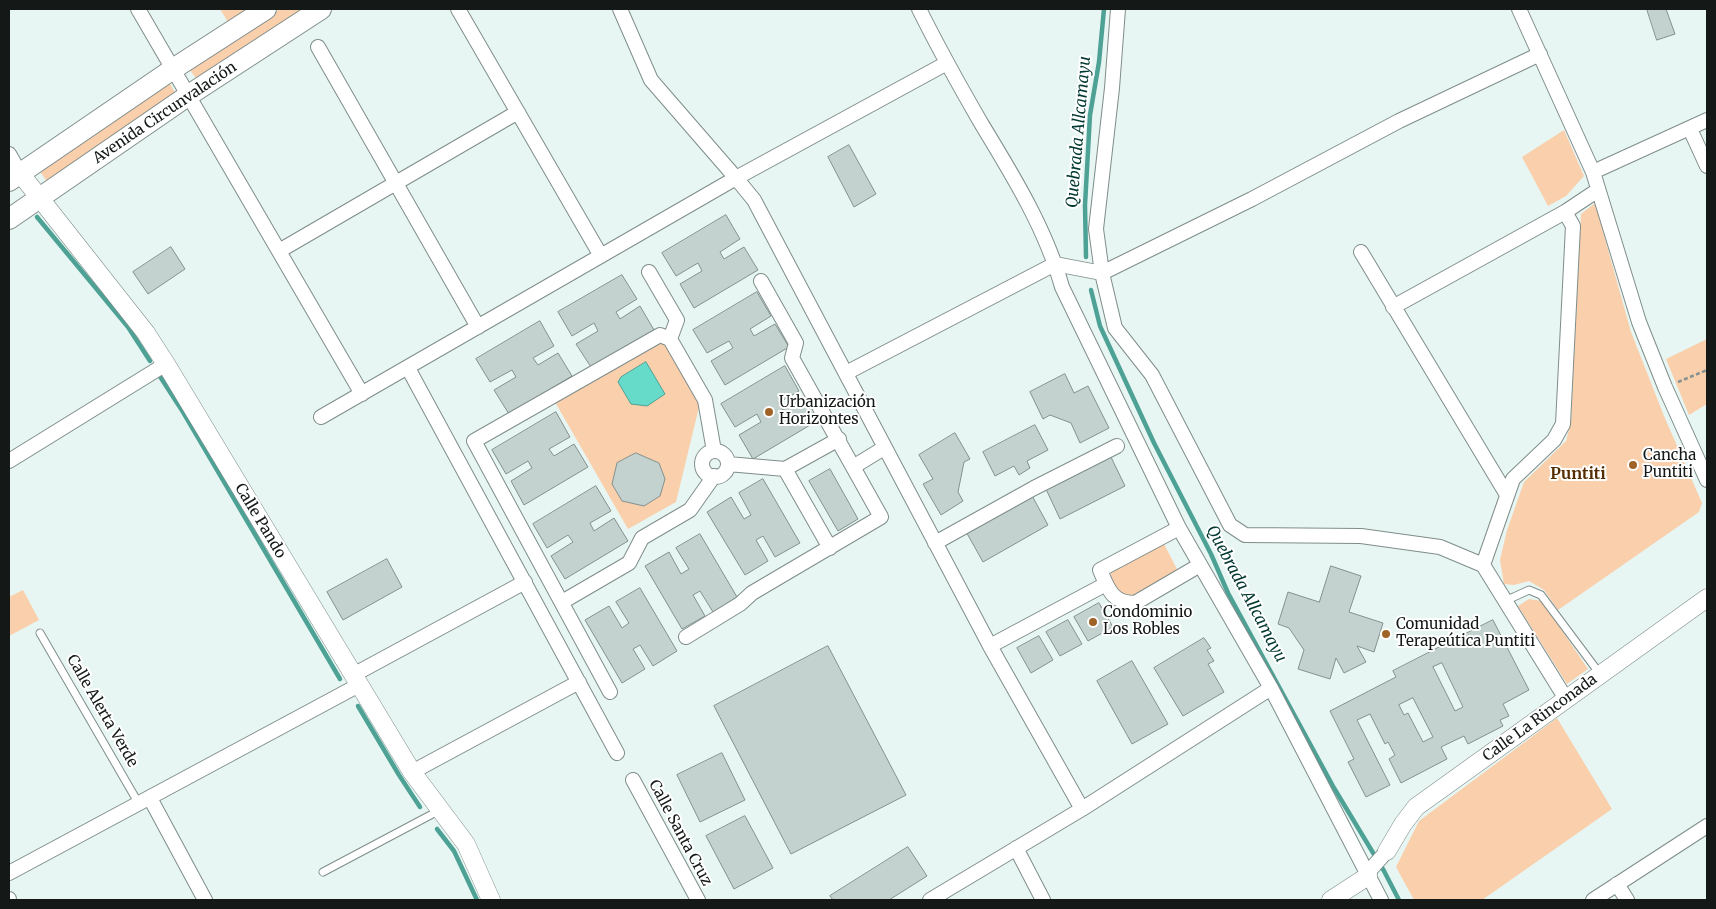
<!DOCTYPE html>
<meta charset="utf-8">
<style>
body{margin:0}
#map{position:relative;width:1716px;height:909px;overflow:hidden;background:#e7f6f3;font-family:Merriweather,serif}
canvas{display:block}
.frame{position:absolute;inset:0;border:10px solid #141918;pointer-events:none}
</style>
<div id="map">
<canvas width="1716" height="909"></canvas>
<div class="frame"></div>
</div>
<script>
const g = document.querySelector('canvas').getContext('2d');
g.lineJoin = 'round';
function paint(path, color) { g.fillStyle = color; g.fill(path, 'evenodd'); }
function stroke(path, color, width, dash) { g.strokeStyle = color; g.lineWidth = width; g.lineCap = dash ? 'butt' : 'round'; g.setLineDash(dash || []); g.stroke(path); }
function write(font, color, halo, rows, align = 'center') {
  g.font = font + ' Merriweather,serif'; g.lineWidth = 4; g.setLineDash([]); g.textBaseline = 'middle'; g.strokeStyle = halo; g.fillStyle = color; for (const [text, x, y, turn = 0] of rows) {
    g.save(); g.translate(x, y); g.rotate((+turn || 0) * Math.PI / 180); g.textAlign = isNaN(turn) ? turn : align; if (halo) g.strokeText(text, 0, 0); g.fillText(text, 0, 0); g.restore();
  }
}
const green = new Path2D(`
 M 220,9 L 247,9 L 228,22 Z
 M 280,9 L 310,9 L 199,82 L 189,69 Z
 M 169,82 L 177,96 L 50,186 L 39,170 Z
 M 1564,130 L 1584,176 L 1566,196 L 1548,206 L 1522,157 Z
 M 1595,203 L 1631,332 L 1664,416 L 1702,503 L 1699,512 L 1558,610 L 1544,590 L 1529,581 L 1514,585 L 1504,584 L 1500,560 L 1507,530 L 1524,482 L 1566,441 L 1571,422 L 1581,214 Z
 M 1707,339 L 1707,404 L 1689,415 L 1666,359 Z
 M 660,341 L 664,342 L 700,403 L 676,502 L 628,529 L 555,402 Z
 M 1163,542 L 1178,571 L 1129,598 C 1118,592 1105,583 1113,569 Z
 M 23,590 L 39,620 L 9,636 L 9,597 Z
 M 1529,599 L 1542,601 L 1588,669 L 1567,684 L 1518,606 Z
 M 1557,718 L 1612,809 L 1482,900 L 1414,900 L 1396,867 L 1419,821 Z`);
const water = new Path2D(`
 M 646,362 L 665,394 L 647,406 L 631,404 L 618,382 L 621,377 Z`);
const stream = new Path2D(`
 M 37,217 L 128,327 L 150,361
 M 1086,257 L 1085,205 L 1090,115 L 1099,62 L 1104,9
 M 1091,290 L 1100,326 L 1154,443 L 1211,554 L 1228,593 L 1334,788 L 1384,871 L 1399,900
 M 159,375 L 183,412 L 340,679
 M 358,706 L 399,775 L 420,807
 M 437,829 L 454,851 L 477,900`);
const building = new Path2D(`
 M 1647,9 L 1666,9 L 1675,34 L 1657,40 Z
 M 849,145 L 876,194 L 854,207 L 828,157 Z
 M 726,215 L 740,239 L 720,252 L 724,259 L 744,247 L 758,270 L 694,308 L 680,284 L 702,271 L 698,263 L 676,276 L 662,253 Z
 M 171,247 L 185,269 L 148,294 L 133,272 Z
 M 622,275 L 637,299 L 616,312 L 620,319 L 640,306 L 654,330 L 591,367 L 576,344 L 598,331 L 594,323 L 572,336 L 558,312 Z
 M 757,292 L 771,316 L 750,329 L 754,336 L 775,324 L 789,347 L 725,385 L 711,361 L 733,348 L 729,341 L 707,353 L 693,330 Z
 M 540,321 L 554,346 L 533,358 L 538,365 L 558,353 L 572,376 L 509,414 L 494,390 L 516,377 L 512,370 L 490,382 L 476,359 Z
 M 785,366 L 799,391 L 778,403 L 783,410 L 803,398 L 817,421 L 753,459 L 739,435 L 761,422 L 757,414 L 735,427 L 721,404 Z
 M 1065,374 L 1074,393 L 1088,386 L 1109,428 L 1080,443 L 1071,423 L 1050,415 L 1043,419 L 1030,392 Z
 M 556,412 L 570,437 L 549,449 L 554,456 L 574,444 L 588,467 L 524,505 L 511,481 L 532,468 L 528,461 L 506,474 L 492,450 Z
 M 1035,425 L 1048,450 L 1027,461 L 1030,468 L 1019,475 L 1014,466 L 995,476 L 983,452 Z
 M 955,433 L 970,459 L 964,462 L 958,492 L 963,501 L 941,515 L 923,484 L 933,479 L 919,455 Z
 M 636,453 L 659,463 L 665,479 L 660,496 L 644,506 L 622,501 L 612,484 L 617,463 Z
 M 1110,455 L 1125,486 L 1060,519 L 1045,487 Z
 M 830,469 L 858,519 L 838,531 L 809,481 Z
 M 763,479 L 800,543 L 775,557 L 763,536 L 756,540 L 768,561 L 745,575 L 707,512 L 731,497 L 744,519 L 751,515 L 739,493 Z
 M 596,486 L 611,511 L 590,523 L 594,531 L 614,518 L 628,541 L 565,579 L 551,556 L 573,542 L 568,535 L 547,548 L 533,524 Z
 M 1030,492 L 1048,525 L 983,562 L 964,528 Z
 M 700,534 L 737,597 L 713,612 L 700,591 L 693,595 L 705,616 L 682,629 L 645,566 L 669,552 L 681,574 L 689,569 L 676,548 Z
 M 387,559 L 402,587 L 343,620 L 327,592 Z
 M 1331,566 L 1361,576 L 1349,612 L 1383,623 L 1374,652 L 1357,646 L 1366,662 L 1344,673 L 1336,658 L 1330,679 L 1298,669 L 1304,650 L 1289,628 L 1278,624 L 1288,592 L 1319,602 Z
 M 640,588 L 677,651 L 653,666 L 640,645 L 633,649 L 645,669 L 622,683 L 585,620 L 609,606 L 622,628 L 629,623 L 616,602 Z
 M 1099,603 L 1113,627 L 1088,641 L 1074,617 Z
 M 1068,620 L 1082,644 L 1060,656 L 1046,632 Z
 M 1493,620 L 1529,690 L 1503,704 L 1509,716 L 1500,720 L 1503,726 L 1468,744 L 1464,736 L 1441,747 L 1447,759 L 1401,783 L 1389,759 L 1395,755 L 1388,742 L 1385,744 L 1370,714 L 1357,720 L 1390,785 L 1366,797 L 1348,762 L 1354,759 L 1330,711 L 1396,677 L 1393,671 ZM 1442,663 L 1463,707 L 1455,711 L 1433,667 ZM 1413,698 L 1433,737 L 1423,742 L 1408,713 L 1404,715 L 1399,705 Z
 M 1039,636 L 1053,660 L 1031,673 L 1017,648 Z
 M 1204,638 L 1211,648 L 1207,650 L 1214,661 L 1208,664 L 1224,692 L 1183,716 L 1154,668 Z
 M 828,646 L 906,795 L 791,854 L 714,706 Z
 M 1132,661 L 1168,724 L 1132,744 L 1097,681 Z
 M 722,753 L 745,800 L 700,822 L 677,775 Z
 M 745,816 L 773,868 L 734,889 L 706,836 Z
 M 908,847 L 927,876 L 889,900 L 833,900 L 830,896 Z`);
const path = new Path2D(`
 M 1678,382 L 1707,370`);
const service = new Path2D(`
 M 1505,601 L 1529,590 L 1541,595 L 1600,674
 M 40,633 L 139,804
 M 323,872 L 440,810`);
const minor = new Path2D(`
 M 138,9 L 362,394
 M 458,9 L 601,256
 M 620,9 L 651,80 L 736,178 L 754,200 L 990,646 L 1082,809
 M 919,9 C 938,47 959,85 981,123 C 1012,174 1046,229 1062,287 L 1179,528 L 1271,688 L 1381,900
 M 1118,9 L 1112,88 L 1096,229 L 1102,273 L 1115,328 L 1152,375 L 1230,525 L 1245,535 L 1361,536 L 1440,547 L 1483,565 L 1566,699
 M 1519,9 L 1593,172 L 1639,322 L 1665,387 L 1707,480
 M 318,47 L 478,327
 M 1690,129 L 1707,166
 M 9,154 L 20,173
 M 1593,172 L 1707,120
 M 279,251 L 518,112
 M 1361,252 L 1507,495
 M 649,272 L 677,320 L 670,339 L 705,400 L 714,451
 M 1393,307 L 1565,212 L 1598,190
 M 408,368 L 617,753
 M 846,373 L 1055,264 L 1102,273 L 1252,199 L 1399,121 L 1540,54
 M 321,417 L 736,178 L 947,63
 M702 464a13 13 0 1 1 26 0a13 13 0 1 1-26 0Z
 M 9,461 L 166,364
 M 728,464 L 785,469 L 839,439
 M 853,467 L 884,448
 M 785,469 L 830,548
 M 1179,528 L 1100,570 C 1108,589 1112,603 1135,603 L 1200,565
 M 935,543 L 1034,488 L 1117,446
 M 1483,565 L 1513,479 L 1554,440 L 1563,424 L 1573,226 L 1565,212
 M 562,602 L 629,563 L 642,538 L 690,510 L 714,476
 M 686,637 L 740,604 L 752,593 L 881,517 L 792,358 L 796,343 L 761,281
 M 990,646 L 1106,584
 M 353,675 L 525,582
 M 610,692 L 474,441 L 660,335 L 670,339
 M 412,772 L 579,682
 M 633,780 L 698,900
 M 150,798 L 205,900
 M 1016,848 L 1043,900
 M 9,873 L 359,685
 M 1368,876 L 1371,869 L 1387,851
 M 1617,884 L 1627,900
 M 9,899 L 9,900
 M 930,900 L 1082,809 L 1271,688
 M 1593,900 L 1707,826`);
const tertiary = new Path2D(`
 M 20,173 L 146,333 L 166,364 L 412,772 L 466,844 L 491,900
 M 1387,851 L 1403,824 L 1416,807 L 1707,598
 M 1331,900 L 1368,876`);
const secondary = new Path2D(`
 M 9,181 L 173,69 L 266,9
 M 9,219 L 189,95 L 321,9`);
const markers = [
 [769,412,5,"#a06327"],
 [1633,465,5,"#a06327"],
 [1093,622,5,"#a06327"],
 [1386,634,5,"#a06327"]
];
const streetNames = [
 ["Avenida Circunvalación",165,113,-34],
 ["Calle Pando",260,521,59],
 ["Calle Alerta Verde",102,711,60],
 ["Calle La Rinconada",1540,718,-36],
 ["Calle Santa Cruz",680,833,62]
];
const poiNames = [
 ["Urbanización",779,403],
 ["Horizontes",779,420],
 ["Cancha",1643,456],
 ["Puntiti",1643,473],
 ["Condominio",1103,613],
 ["Los Robles",1103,630],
 ["Comunidad",1396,625],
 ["Terapeútica Puntiti",1396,642]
];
const waterNames = [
 ["Quebrada Allcamayu",1079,132,-85],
 ["Quebrada Allcamayu",1246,594,62]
];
const neighbourhoodNames = [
 ["Puntiti",1578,474]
];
paint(green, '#f9cfac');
paint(water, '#67dbca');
stroke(water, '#4ea195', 1);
stroke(stream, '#4ea195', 4.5);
paint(building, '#c4d2cf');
stroke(building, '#83918e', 1);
stroke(service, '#7f8d8a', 9);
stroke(minor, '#7f8d8a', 16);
stroke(tertiary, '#7f8d8a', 19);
stroke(secondary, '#7f8d8a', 22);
stroke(path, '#889290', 2.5, [4, 2.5]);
stroke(service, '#fff', 7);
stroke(minor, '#fff', 14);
stroke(tertiary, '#fff', 18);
stroke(secondary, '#fff', 20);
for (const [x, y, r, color] of markers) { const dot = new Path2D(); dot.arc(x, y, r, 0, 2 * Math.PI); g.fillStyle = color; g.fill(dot); stroke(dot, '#fff', 2); }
write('15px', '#141918', '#fff', streetNames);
write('15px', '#141918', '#fff', poiNames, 'left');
write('italic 16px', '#003730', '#fff', waterNames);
write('bold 16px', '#552d00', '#fff', neighbourhoodNames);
</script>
